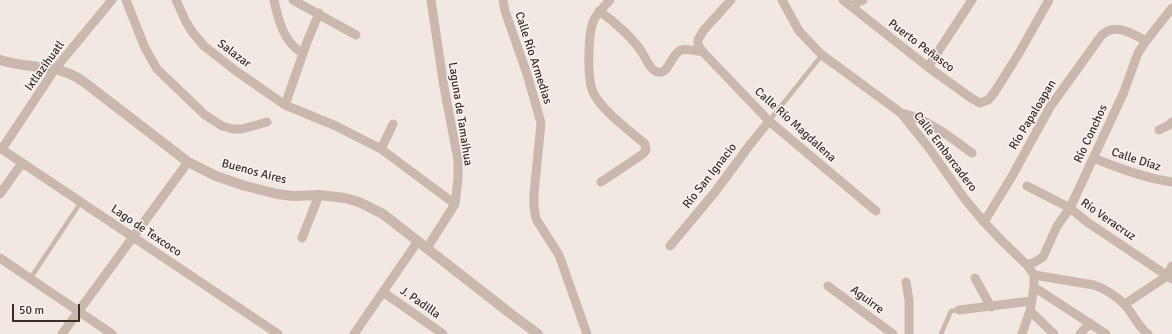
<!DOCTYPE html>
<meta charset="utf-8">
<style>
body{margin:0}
#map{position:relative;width:1172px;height:334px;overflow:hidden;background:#f2e8e2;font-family:Signika,sans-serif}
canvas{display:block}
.scale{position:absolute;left:12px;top:304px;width:68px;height:18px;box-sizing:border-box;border:2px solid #392e2c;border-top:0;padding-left:5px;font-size:12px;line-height:14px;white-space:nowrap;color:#392e2c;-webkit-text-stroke:3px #faf3ee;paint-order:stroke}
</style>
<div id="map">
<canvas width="1172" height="334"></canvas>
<div class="scale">50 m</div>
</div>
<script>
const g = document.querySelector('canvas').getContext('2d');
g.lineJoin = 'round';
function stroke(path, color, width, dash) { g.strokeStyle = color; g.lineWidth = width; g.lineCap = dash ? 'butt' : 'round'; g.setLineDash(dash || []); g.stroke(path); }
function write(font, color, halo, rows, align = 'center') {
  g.font = font + ' Signika,sans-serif'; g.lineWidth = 3; g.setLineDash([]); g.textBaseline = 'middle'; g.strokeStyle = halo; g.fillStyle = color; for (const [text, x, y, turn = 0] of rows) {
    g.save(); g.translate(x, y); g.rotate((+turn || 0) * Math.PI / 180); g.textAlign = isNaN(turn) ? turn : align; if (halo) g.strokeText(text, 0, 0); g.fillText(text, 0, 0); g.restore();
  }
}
const service = new Path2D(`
 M 769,121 L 822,55
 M 30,279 L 81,202
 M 941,334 L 951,311 L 959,310`);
const minor = new Path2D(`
 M 126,0 L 145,48 L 157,69 L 205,115 L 222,126 L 233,129 L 242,129 L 267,122
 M 176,0 L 186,22 L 193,33 L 204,46 L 236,71 L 285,105 L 336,126 L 381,149 L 455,204
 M 274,0 C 278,19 284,44 303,53
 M 293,0 L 356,35
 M 503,0 L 505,11 L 527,74 L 541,123 L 534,194 L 534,207 L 536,219 L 559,255 L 587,334
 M 731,0 L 703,31 L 698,40 L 698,45 L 703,52 L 769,121 L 876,211
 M 782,0 L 799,31 L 822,55 L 901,113 L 929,148 L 964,198 L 984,222 L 1003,242 L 1027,265 L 1034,275 L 1034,287 L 1030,311 L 1022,334
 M 843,0 L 928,67 L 971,98 L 980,103 L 988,100 L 994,93 L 1018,55 L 1049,0
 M 851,6 L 863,0
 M 599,11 C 614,21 634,39 643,54 C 646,59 650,69 655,71 C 669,78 670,54 681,50 C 688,48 696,51 703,52
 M 928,67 L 972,0
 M 285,105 L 307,42 L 319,13
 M 901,113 C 928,119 950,137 972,153
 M 1159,130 L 1169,125 L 1172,122
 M 0,148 L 278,334
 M 2,149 L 55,69 L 112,0
 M 381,149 L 393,124
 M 1093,158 C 1119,168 1144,178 1172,182
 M 601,182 L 643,154 L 646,150 L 645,144 C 630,131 600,109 593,92 C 587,79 588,35 593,22 C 596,13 604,7 610,0
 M 1027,186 L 1070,208 L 1087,222 L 1172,279
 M 0,194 L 22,163
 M 984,222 L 1011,178 L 1050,107 L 1101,36 C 1114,22 1132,33 1146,41
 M 302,238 L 319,195
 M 670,246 L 715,192 L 749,146 L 769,121
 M 427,248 L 455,204 L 458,179 L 458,160 L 444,87 L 431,0
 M 0,258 L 112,334
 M 1027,265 L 1035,262 L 1043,257 L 1057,226 L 1070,208 L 1123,94 L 1138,53 L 1146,41 L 1172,8
 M 1034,275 L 1094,285 C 1105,289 1116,296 1124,304 C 1133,313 1137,326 1148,334
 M 975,278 L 991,307
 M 906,282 L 909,300 L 909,334
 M 828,286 L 893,334
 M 1034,287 L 1106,334
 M 383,292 L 443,334
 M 1125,304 L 1167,276 L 1172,266
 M 959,310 L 1031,301
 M 1030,311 L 1054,334
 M 62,334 L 188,162
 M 354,334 L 418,241
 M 1080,334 L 1090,323`);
const tertiary = new Path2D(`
 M 0,60 C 29,70 57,62 84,82 L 188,162 L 216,176 L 242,185 L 277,194 L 293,196 L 319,195 L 345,198 L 359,202 L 383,214 L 511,314 L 538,334`);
const streetNames = [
 ["Puerto Peñasco",921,46,37],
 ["Salazar",234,54,37],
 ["Calle Río Armedias",533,58,72],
 ["Ixtlazihuatl",45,66,-54],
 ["Laguna de Tamaihua",460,114,81],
 ["Río Papaloapan",1033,115,-59],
 ["Calle Río Magdalena",795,125,42],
 ["Río Conchos",1091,134,-65],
 ["Calle Embarcadero",945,152,53],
 ["Calle Díaz",1136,160,18],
 ["Buenos Aires",254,172,15],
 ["Río San Ignacio",710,176,-52],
 ["Río Veracruz",1108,220,35],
 ["Lago de Texcoco",146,231,34],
 ["Aguirre",867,300,37],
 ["J. Padilla",420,303,35]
];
stroke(service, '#cab7ae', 4.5);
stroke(minor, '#cab7ae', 9);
stroke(tertiary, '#cab7ae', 10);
write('12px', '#392e2c', '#faf3ee', streetNames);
</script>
